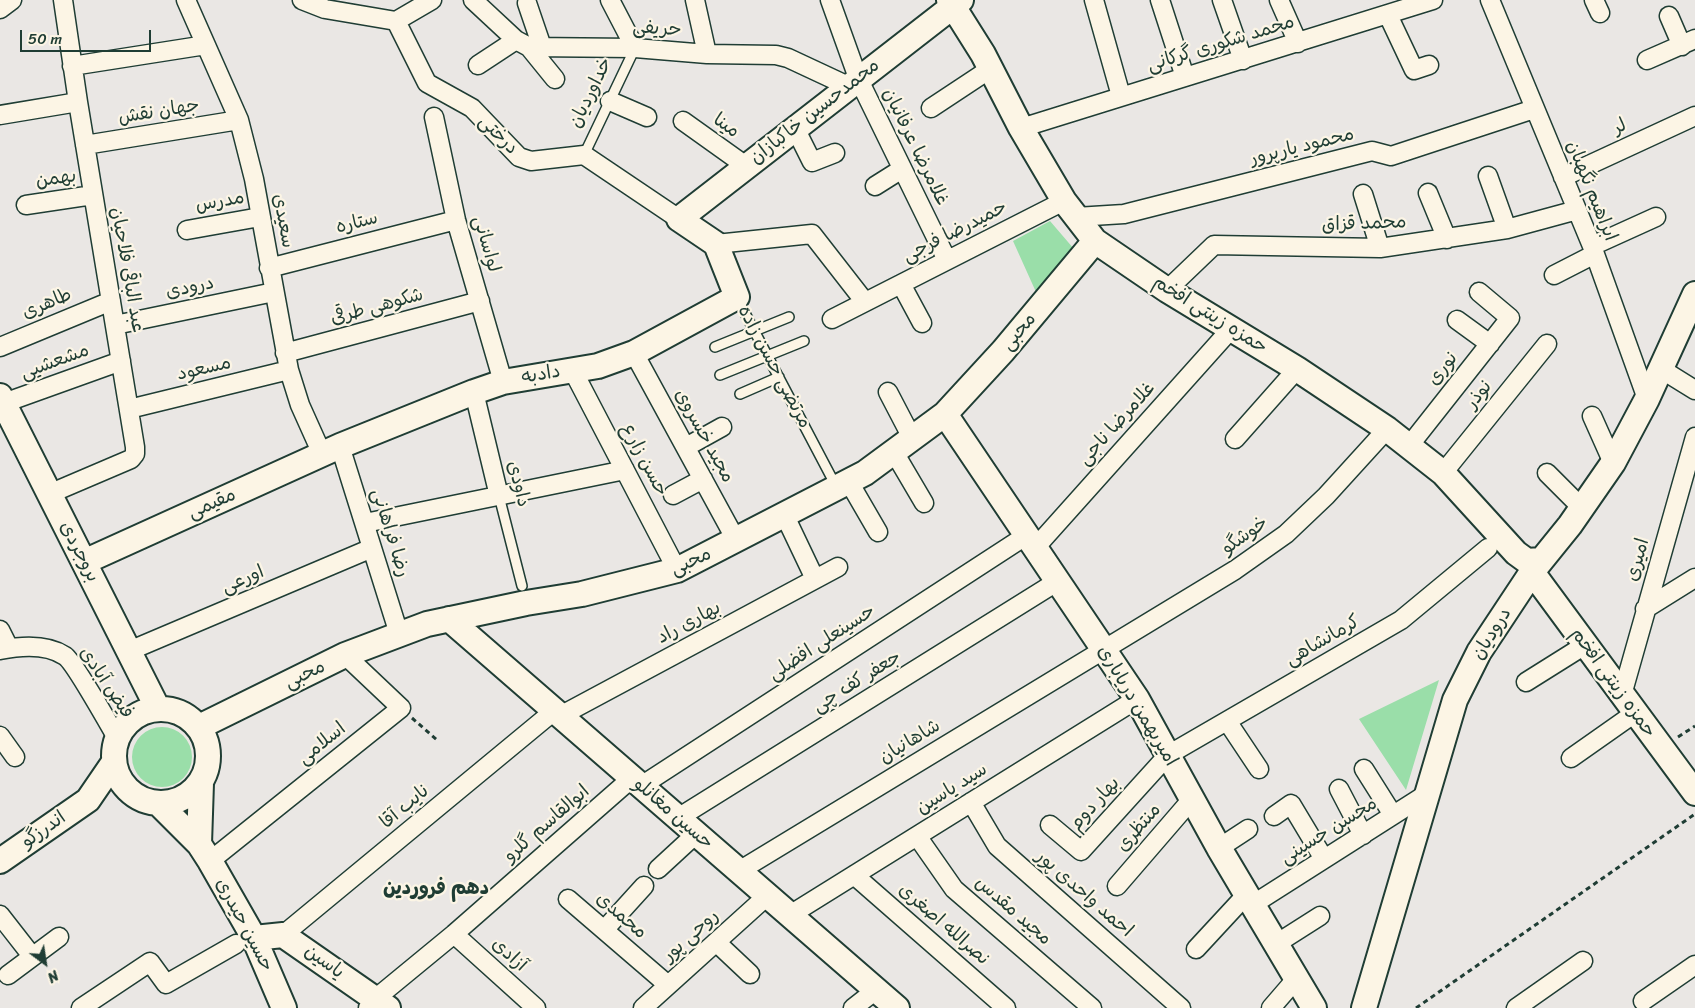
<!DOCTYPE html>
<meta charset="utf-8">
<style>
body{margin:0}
#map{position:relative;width:1695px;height:1008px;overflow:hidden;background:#eae7e4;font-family:Sriracha,sans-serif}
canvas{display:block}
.north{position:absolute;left:20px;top:938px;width:50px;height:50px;-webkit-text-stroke:4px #fcf5e5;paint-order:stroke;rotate:149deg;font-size:14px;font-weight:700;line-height:20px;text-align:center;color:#1f3d34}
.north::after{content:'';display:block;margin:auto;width:18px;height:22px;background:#1f3d34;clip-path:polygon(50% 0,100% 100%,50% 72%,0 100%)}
.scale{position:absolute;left:20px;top:30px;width:131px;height:22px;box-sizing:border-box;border:2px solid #1f3d34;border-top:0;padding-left:6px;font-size:15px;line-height:18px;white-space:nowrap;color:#1f3d34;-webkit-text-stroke:4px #fcf5e5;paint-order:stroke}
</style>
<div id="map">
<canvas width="1695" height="1008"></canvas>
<div class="north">N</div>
<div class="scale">50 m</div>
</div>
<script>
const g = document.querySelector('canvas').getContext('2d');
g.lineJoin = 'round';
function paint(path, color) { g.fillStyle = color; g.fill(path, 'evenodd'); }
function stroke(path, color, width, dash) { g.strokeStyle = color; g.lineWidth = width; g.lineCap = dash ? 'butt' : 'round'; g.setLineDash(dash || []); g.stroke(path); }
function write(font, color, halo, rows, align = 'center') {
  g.font = font + ' Sriracha,"Playpen Sans Arabic",sans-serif'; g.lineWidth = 4.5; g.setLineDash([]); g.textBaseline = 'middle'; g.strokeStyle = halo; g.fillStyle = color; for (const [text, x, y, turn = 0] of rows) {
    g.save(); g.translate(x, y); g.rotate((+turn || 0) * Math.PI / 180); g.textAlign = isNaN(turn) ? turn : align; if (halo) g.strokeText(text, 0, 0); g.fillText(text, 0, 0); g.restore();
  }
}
const green = new Path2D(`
 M 1050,221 L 1074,249 L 1036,292 L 1013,241 Z
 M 1439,680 L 1406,790 L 1359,719 Z
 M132 757a30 30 0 1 1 60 0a30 30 0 1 1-60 0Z`);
const path = new Path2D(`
 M 412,718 L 437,740
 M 1678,737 L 1695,726
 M 1416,1008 L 1695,814`);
const lane = new Path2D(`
 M 584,155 L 635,48
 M 737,298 L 837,488
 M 715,347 L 789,317
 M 720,375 L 804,341
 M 740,394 L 779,377
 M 499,496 L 522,586`);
const street = new Path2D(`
 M 186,0 L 239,120 L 254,179 L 289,370 L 300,405 L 322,454
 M 302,0 L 325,9 L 396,21 L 427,83 L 472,108 L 519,157 L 531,161 L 584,155 L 679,219
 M 473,0 L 516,40 L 529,47 L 635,48 L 707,54 L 776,55 L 788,58 L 848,86
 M 610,0 L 635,48
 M 695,0 L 707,54
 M 830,0 L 858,78 L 947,260
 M 1094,0 L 1121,96
 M 1160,0 L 1185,77
 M 1222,0 L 1243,60
 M 1279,0 L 1298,43
 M 1490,0 L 1592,246 L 1647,399
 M 1594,0 L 1600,13
 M 527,3 L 542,47
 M 0,9 L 12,0
 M 1388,15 L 1414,70 L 1429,65
 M 1669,16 L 1682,46
 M 396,21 L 432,0
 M 529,47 L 555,79
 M 1647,60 L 1695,39
 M 478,65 L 516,40
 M 72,66 L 206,45
 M 610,101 L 647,117
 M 931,108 L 990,69
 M 0,115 L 78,102
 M 434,117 L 456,220 L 503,382
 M 683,121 L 746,166
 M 795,128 L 812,162 L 835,153
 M 1021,128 L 1433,0
 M 85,145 L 239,120
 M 1488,176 L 1507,229
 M 1563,177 L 1695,116
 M 875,186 L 902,169
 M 1428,193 L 1447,239
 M 1363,194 L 1380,248
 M 26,205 L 93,195
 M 1076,217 L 1124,214 L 1372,151 L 1391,156 L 1534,109
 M 187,230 L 260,217
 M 716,244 L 812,234 L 865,302
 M 1592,246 L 1656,217
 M 269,268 L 456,220
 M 1554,275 L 1593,255
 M 901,284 L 922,323
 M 1167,290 L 1214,245 L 1380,248 L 1507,229 L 1577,210
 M 832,319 L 1064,201
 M 1457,320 L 1490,344
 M 115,325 L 274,292
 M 0,347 L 111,301
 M 285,353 L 480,301
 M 634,353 L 736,540
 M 572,369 L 677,570
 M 1661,369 L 1695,390
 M 474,392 L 499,496
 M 888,392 L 912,438
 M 4,403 L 121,361
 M 129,409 L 289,370
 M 1592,416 L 1613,463
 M 1235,439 L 1297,369
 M 340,446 L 399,634
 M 1409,446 L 1510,318 L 1479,292
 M 686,447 L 722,427
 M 894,452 L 924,503
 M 1443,473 L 1547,344
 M 1547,473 L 1582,508
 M 849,482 L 878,532
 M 49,494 L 131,459 L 135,454 L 135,447 L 78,102 L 63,0
 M 673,495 L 703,479
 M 785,516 L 815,579
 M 365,523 L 625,470
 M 1035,548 L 1231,329
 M 1645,609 L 1695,578
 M 0,630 L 9,648
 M 0,650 C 20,646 47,644 65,656 C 74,662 109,724 117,738
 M 129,651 L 372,548
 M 1526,682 L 1585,645
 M 1622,695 L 1695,437
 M 560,716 L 838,567
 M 1227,721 L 1259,769
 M 0,736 L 15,757
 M 1571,758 L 1635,713
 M 1364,769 L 1393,815
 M 641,786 L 1027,535
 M 1339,789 L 1363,835
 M 971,802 L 997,846 L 1181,1008
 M 1274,816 L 1291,804 L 1324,859
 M 678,818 L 1058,581
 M 1050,825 L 1081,851 L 1168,755 L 1401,620 L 1488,548
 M 917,836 L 954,889 L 1092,1008
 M 1219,848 L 1248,829
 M 210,861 L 401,708 L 345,655
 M 658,869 L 696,834
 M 739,871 L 1235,570 L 1286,534 L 1326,496 L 1387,429
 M 854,875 L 1006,1008
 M 1117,886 L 1192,799
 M 568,899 L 668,985
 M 1252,905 L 1428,793
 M 0,915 L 32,956
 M 790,915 L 1137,699
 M 605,929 L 644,886
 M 454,934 L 536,1008
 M 283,935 L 554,711
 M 716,942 L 750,974
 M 1276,944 L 1320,916
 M 1196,949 L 1246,895
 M 8,975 L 59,937
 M 1643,1001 L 1695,965
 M 81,1008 L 150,962 L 166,984 L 236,944
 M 368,1008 L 375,999 L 454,934 L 632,778
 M 643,1008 L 767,896
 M 853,1008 L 876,990
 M 1271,1008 L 1296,979
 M 1516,1008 L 1583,961`);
const secondary = new Path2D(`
 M 949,0 L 983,54 L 1021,128 L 1064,201 L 1095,241 L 1167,290 L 1297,369 L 1387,429 L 1443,473 L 1516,553 L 1527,561 L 1541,560
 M 0,396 L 158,709
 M 945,414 L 1137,699 L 1219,848 L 1314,1008
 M 84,562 L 340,446 L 474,392 L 503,382 L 598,366 L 634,353 L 737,297 L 716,244 L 679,219 L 961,0
 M 1532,572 L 1695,793
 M 449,619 L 897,1008
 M114 756a47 47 0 1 1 94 0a47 47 0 1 1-94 0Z
 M 199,727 L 345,655 L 427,624 L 526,603 L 582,594 L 677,570 L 865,473 L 945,414 L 1003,351 L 1095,241
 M 159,804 L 199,844 L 210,861 L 254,938 L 284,1008
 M 199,844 L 201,783
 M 0,861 L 88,800 L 114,762
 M 254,938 L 283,935 L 388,1008
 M 1364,1008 L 1455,700 L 1479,652 L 1532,572 L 1570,525 L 1613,463 L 1647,399 L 1695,294`);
const streetNames = [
 ["حریفی",657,29,4],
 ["محمد شکوری گرکانی",1221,44,-17],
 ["خداوردیان",591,93,-64],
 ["جهان نقش",159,112,-9],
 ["محمدحسین خاکبازان",815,112,-38],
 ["مینا",726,126,35],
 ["لر",1620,127,-25],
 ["درختی",498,135,45],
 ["غلامرضا عرفانیان",915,147,64],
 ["محمود یارپرور",1302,147,-14],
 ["بهمن",56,179,-8],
 ["ابراهیم نگهبان",1591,191,68],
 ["مدرس",220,202,-10],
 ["سعیدی",283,221,80],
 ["ستاره",357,223,-14],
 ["محمد قزاق",1364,224,-2],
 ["حمیدرضا فرجی",955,232,-27],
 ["لواسانی",486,244,74],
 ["عبد الباقی فلاحیان",127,270,80],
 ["درودی",190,288,-12],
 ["طاهری",47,304,-23],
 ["شکوهی طرقی",377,307,-15],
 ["حمزه زینتی افخم",1210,315,32],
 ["محبی",1019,332,-50],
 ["مشعشیی",55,362,-20],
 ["مرتضی حسن زاده",774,367,62],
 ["مسعود",204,369,-13],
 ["نوری",1443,369,-52],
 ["دادبه",541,375,-10],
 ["نوذر",1479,395,-51],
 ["غلامرضا ناجی",1117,424,-48],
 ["مجید خسروی",704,436,61],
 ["حسن زارع",644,460,62],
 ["داودی",518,484,76],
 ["مقیمی",212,504,-24],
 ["رضا فراهانی",390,533,73],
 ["خوشگو",1245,536,-35],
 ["بروجردی",79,552,63],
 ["امیری",1638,560,-74],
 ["محبی",691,562,-25],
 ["اورعی",243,580,-23],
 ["بهاری راد",689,623,-28],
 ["درودیان",1492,634,-58],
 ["کرمانشاهی",1323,641,-30],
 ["حسینعلی افضلی",822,643,-33],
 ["محبی",305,675,-26],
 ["جعفر کف چی",857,682,-32],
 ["فیض آبادی",106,683,56],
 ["حمزه زینتی افخم",1613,683,54],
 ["امیربهمن دریاباری",1137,706,59],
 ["شاهانیان",910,742,-31],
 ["اسلامی",322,744,-39],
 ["سید یاسین",952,789,-32],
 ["بهار دوم",1095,804,-48],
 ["نایب آقا",405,807,-40],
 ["حسین مغانلو",673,814,41],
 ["ابوالقاسم گلرو",547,824,-41],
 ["منتظری",1139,828,-49],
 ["اندرزگو",44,830,-35],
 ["محسن حسینی",1329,831,-32],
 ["احمد واحدی پور",1084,894,41],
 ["مجید مقدس",1013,911,41],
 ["محمدی",621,916,41],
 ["حسین حیدری",244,925,62],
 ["نصرالله اصغری",944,925,41],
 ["روحی پور",691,936,-42],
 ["آزادی",509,955,42],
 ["یاسین",324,962,36]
];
const neighbourhoodNames = [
 ["دهم فروردین",436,889]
];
paint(green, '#9adea9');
stroke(lane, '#1f3d34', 12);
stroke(street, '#1f3d34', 21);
stroke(secondary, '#1f3d34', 28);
stroke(path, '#1f3d34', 3, [5, 4]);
stroke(lane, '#fcf5e5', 9);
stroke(street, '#fcf5e5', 18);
stroke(secondary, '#fcf5e5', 24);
write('19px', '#1f3d34', '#fcf5e5', streetNames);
write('bold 20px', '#1f3d34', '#fcf5e5', neighbourhoodNames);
</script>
